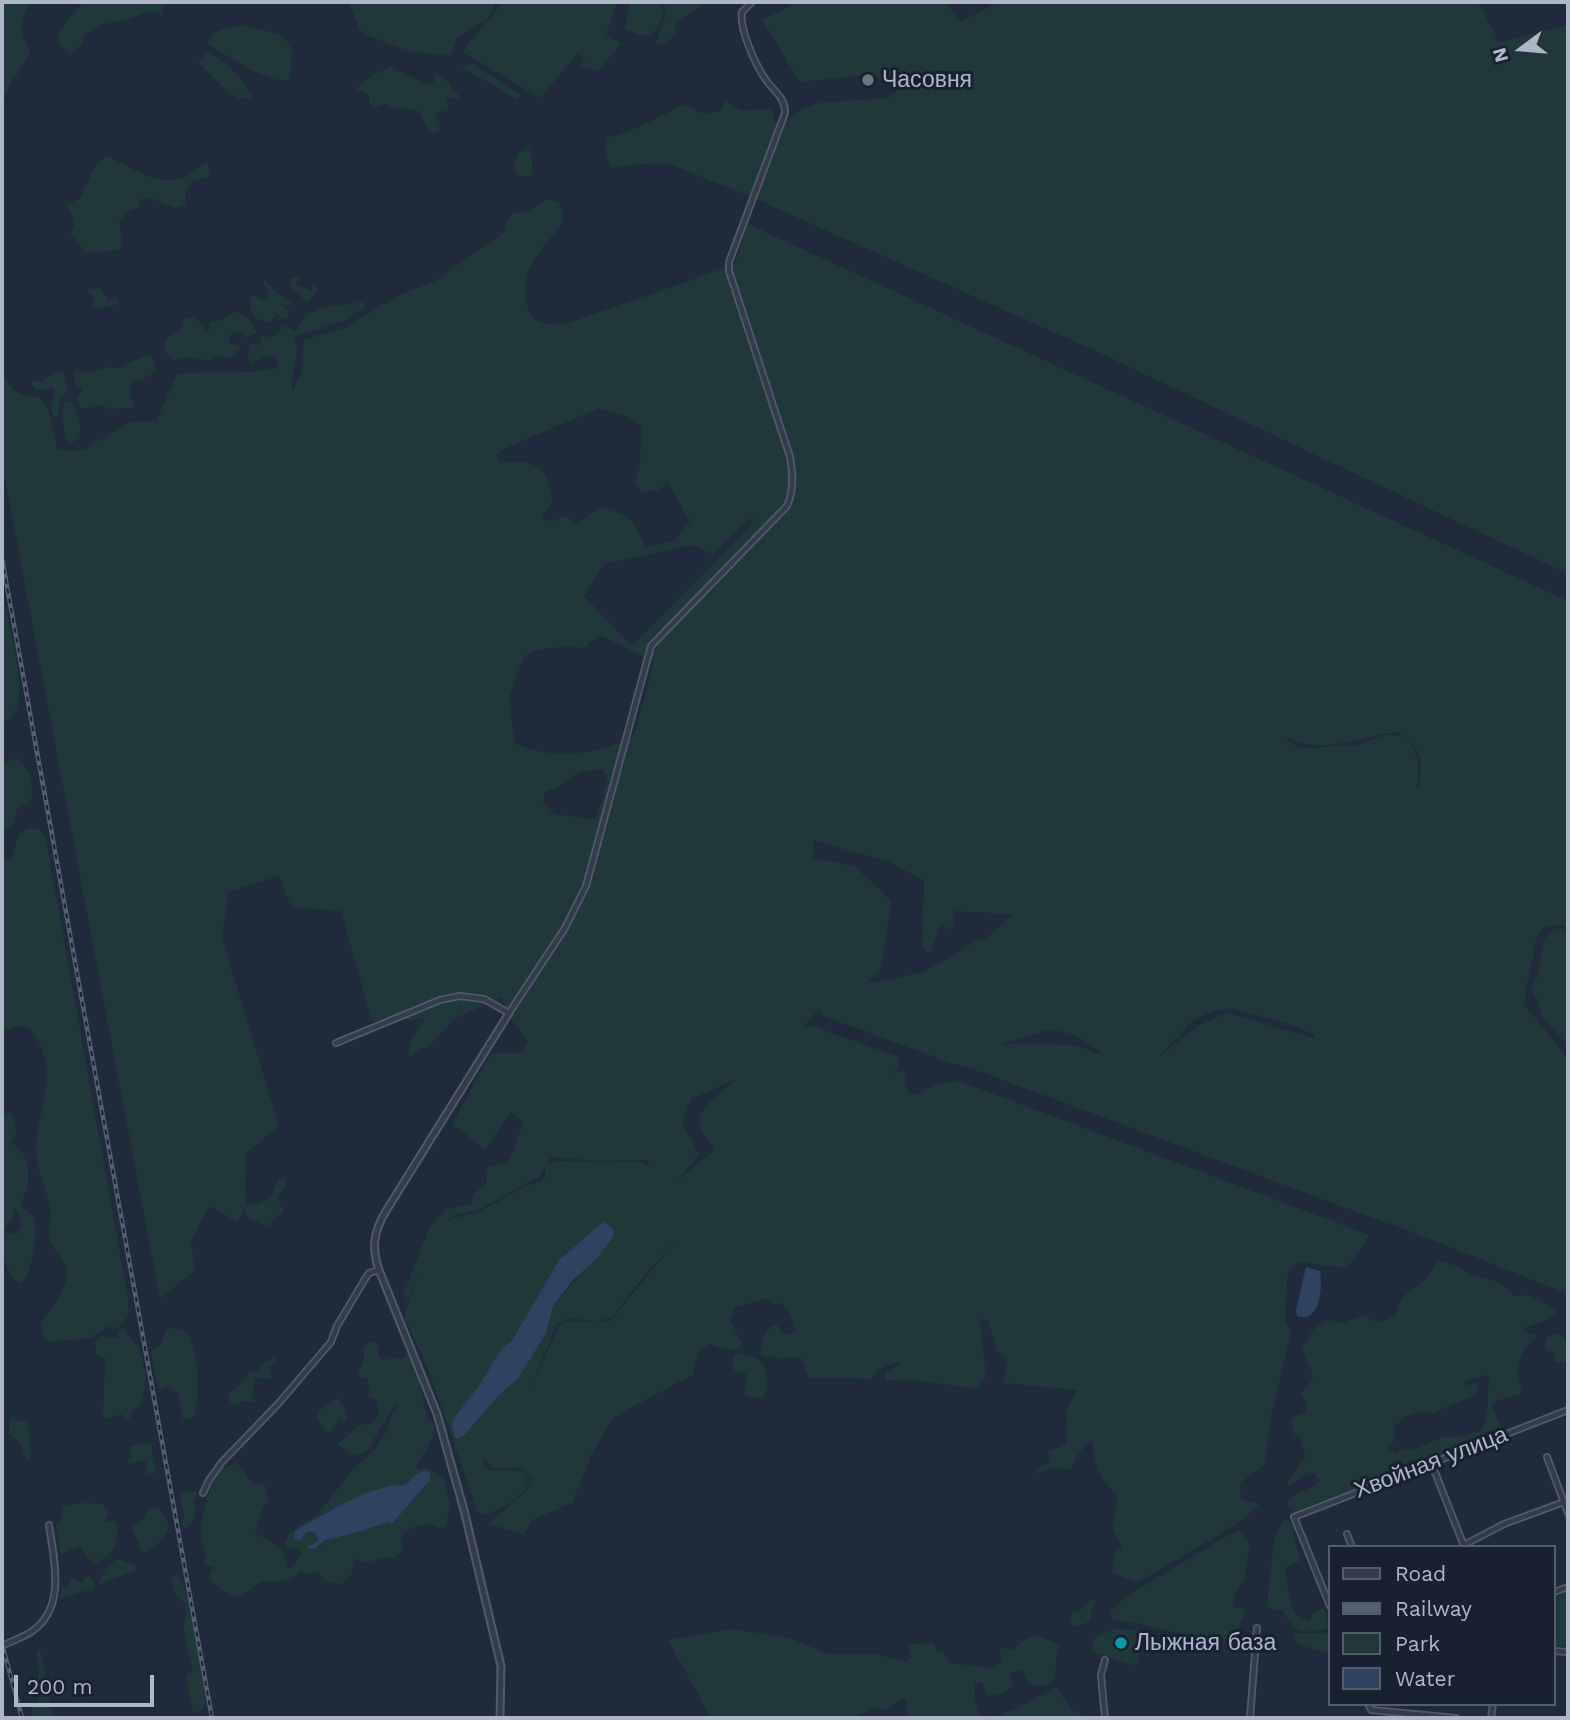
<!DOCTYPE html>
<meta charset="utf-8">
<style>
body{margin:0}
#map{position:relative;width:1570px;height:1720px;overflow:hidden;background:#1f2a3a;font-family:"Work Sans",sans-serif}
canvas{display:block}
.frame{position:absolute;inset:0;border:4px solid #adb7c7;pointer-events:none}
.legend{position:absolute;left:1328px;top:1545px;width:228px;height:161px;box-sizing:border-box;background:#18212f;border:2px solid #545d6c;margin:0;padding:9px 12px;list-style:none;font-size:21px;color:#adb7c7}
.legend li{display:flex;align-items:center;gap:14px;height:35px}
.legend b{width:35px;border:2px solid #545d6c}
.north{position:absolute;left:1486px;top:14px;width:70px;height:70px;-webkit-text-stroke:5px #18212f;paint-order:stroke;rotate:254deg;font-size:19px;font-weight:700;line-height:28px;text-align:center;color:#adb7c7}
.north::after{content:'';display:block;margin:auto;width:24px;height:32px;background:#adb7c7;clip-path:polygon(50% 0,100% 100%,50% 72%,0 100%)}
.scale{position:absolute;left:14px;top:1675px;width:140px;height:32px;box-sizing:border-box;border:4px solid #adb7c7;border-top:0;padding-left:9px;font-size:21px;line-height:24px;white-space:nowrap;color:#adb7c7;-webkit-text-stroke:5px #18212f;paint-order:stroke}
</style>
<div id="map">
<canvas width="1570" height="1720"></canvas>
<div class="frame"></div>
<ul class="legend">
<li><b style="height:9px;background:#333c4a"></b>Road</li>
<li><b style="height:9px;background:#546072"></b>Railway</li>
<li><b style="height:19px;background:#21383b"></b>Park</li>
<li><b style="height:19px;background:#2f4361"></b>Water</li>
</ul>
<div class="north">N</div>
<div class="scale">200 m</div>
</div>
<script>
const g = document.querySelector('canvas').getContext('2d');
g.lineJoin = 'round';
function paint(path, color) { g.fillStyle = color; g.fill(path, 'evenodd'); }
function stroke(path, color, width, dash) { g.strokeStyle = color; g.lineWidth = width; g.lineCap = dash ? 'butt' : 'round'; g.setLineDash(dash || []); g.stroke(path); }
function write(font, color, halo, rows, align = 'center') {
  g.font = font + ' "Work Sans",sans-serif'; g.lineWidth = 6; g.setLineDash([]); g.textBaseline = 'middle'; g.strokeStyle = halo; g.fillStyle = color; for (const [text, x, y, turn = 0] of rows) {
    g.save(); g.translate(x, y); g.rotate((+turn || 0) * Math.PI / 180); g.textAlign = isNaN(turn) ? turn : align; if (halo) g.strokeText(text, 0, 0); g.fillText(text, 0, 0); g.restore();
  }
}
const green = new Path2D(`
 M 2,2 L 30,2 C 20,25 18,28 30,51 C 24,70 9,80 3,100 Z
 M 83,2 L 163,2 L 163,15 L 149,11 L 132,18 L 100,25 L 85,34 L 82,44 L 70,53 L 60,45 L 57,34 Z
 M 348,2 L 496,2 L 488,18 L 457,38 L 451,55 L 413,52 L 362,34 Z
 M 503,2 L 618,2 L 606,34 L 621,44 L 598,71 L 580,67 L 585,58 L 577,54 L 540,98 L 462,52 Z
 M 630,2 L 658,2 C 669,13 659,24 652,35 L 639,35 L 625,29 Z
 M 663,2 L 703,2 L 699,8 L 675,24 L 676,35 L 667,43 L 656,43 L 666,15 Z
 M 798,2 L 945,2 L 961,22 L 998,2 L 1478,2 L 1499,42 L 1568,25 L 1568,574 L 1089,348 L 749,196 L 669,164 L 656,163 L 610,167 L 605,147 L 607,138 L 637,128 L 683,105 L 704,114 L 721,111 L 725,100 L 740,110 L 773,109 L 773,118 L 778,126 L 784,124 L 798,111 L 819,103 L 888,98 L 900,88 L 868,75 L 800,82 L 762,20 Z
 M 247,26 L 282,35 L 292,49 L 290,80 C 267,84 227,55 207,44 C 215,27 230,27 247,26 Z
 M 209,51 C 219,59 230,65 237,75 C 244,83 246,90 255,99 L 238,98 L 225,89 L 198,62 Z
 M 473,64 L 521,95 L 516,99 L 460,66 Z
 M 391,67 L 426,84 L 434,82 L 435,75 L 438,75 L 449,82 L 452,90 L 460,96 L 457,99 L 447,97 L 448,111 L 436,112 L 435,117 L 441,125 L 438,131 L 432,132 L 426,126 L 419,111 C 408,108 395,110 386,104 L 376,108 L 369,104 L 369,95 L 355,89 L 376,73 Z
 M 526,148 L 529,149 C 532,155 534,169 531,175 L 524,177 L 515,172 L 513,166 L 519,152 Z
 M 106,156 C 130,165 155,187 182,178 C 190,175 199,167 206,162 L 211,170 L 207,178 L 193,181 L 185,190 L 185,205 L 176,208 L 147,197 L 141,199 L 138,208 L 128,212 L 119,221 L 122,237 L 120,250 L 85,253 L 70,233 L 74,227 L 71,211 L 65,206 L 80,198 L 95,166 Z
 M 547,199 L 559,203 C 561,208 564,214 563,219 C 562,226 555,232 551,238 C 528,263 516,286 533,319 L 545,324 L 568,323 L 734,265 L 748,224 L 1568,601 L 1568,928 C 1535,916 1536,942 1531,966 C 1528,979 1525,991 1524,1005 C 1541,1022 1552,1041 1568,1058 L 1568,1294 L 1435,1241 L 973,1069 L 951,1063 L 823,1016 L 821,1007 L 804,1026 L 815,1027 L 897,1056 C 902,1064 898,1068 893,1074 L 901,1071 L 906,1073 L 905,1085 L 909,1094 L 917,1094 L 937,1084 L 959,1081 L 1370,1235 L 1347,1268 L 1301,1262 L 1288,1269 L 1285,1320 L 1291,1331 L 1271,1417 L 1264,1466 L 1240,1483 L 1241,1499 L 1256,1503 L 1259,1506 L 1229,1529 L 1137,1583 L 1112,1573 L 1114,1552 L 1123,1548 L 1112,1527 L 1118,1494 C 1100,1484 1094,1461 1092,1441 C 1083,1445 1073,1461 1071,1470 L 1054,1468 L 1035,1474 L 1038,1469 L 1051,1461 L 1048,1452 L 1067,1444 L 1066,1410 L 1078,1390 L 1004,1383 L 1007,1359 L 998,1353 L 988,1320 L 980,1319 L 986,1377 L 976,1389 L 924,1381 L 886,1380 L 885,1374 L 902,1362 C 888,1364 878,1366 872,1379 L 809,1377 L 800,1357 L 779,1358 L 761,1355 L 762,1340 L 770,1327 L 777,1325 L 784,1335 L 796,1332 L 790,1314 L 781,1303 L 775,1304 L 767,1298 L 735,1308 L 730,1320 L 743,1346 C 731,1352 721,1350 710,1344 L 699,1352 L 692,1375 L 614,1417 L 592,1453 L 572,1503 L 532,1520 L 524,1534 L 489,1524 L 527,1490 L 532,1481 C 524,1462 511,1469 493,1468 L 483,1459 L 485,1467 L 490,1470 L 525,1471 L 530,1481 C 523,1496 495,1518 478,1513 L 429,1371 L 405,1319 L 407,1305 L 421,1269 L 408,1299 L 403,1295 L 430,1227 L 448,1208 L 471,1205 L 473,1194 L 487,1184 L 486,1168 L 509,1161 L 523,1123 L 511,1112 L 485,1149 L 452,1124 L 491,1053 L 522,1053 L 528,1041 L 512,1021 L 501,997 L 454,1019 L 432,1043 L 408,1058 L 410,1041 L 425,1019 L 372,1021 L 341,911 L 291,907 L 279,876 L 228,892 L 222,938 L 279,1126 L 245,1154 L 246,1205 C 265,1205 271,1199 278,1180 L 283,1178 L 286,1182 L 286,1187 L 277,1197 L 284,1212 C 276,1216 272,1224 265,1226 L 246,1216 L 245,1208 L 237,1222 L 209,1206 L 191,1240 L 195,1270 L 160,1299 L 2,463 L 2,370 C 8,390 18,397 39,397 L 48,408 L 58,451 L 84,450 L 128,422 L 156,421 L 178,373 L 251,372 L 276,368 L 279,363 L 278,358 C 263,354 267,353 254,363 L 250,364 L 248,356 L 250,344 L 261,345 L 261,336 L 272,337 L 284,326 L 295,331 L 306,316 L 318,308 L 364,302 L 364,309 L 354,313 L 345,321 L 293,337 C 304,357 287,375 293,390 L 302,371 L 304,340 L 344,328 L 397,296 L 435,281 L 504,232 C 510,208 515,215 532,209 C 537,207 542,202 547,199 ZM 600,408 L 623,415 L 641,426 L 640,466 L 635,482 L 642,492 L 658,490 L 668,483 L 690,521 L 674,541 L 646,547 L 632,521 L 626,516 L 603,508 L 591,513 L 577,524 L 566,516 L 552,521 L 541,518 L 552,503 C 549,463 534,461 499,462 L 497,454 L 508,447 ZM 754,519 L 750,526 L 632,646 L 584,596 L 604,564 L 692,545 L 712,554 L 748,520 ZM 601,636 L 654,662 L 634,735 C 599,755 552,761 515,743 L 509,697 L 523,659 L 533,650 L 573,646 L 585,649 L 589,643 ZM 1397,732 C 1422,750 1423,757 1419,786 L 1416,789 C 1421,771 1420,733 1389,735 C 1379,736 1368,742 1358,745 C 1350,746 1343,745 1336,746 C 1316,747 1298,754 1285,736 C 1320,757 1360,736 1397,732 ZM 601,769 L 607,776 L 603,797 L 595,820 L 555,814 L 543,802 L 545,792 L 560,786 L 580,772 ZM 813,840 L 892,863 L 924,881 L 922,947 L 930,953 L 941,924 L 953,931 L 954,911 L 1016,914 L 1008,919 L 988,937 L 977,940 L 954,956 L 921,972 L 890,980 L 866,983 L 881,968 L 891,903 L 882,891 L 854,866 L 813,858 ZM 1232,1009 L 1287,1023 L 1315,1035 L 1313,1038 L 1227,1013 L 1197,1026 L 1159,1057 L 1193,1020 L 1216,1010 ZM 1047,1030 C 1072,1030 1086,1041 1105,1056 L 1075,1045 L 1001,1044 ZM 736,1079 C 723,1093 690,1109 702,1132 C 706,1140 713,1142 714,1151 L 677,1181 L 699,1154 L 682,1123 L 691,1099 ZM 551,1157 L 599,1161 L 647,1160 L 650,1166 L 640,1162 L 555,1161 L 545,1165 L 545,1177 L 541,1182 L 526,1186 L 479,1212 L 447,1220 L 453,1215 L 477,1210 L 539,1177 ZM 603,1222 L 583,1271 L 553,1306 L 546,1333 L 518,1379 L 501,1393 L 453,1419 L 478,1387 L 501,1350 L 513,1339 L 559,1260 ZM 681,1235 L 611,1320 C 594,1326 577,1317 560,1324 L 529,1392 L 557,1323 L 571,1318 L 598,1322 L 613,1316 L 644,1276 Z
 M 300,276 L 301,277 L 296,283 L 297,287 L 304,287 L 310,291 L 313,289 L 312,283 L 316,283 L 317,289 L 308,303 L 290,287 L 290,279 Z
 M 262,281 L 265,281 L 285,299 L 292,301 L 291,305 L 282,305 L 289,312 L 287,318 L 277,320 L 280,316 L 276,312 L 271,322 L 257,319 L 251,310 L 250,297 L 253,296 L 263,300 L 268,299 L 269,291 Z
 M 101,288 L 108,301 L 114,298 L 118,301 L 118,304 L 99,309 L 92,309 L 94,297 L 87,291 L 88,289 Z
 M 236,311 L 247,317 L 256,330 L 256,333 L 247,338 L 238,332 L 229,335 L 228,339 L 231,344 L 242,346 L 230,358 L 220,356 L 208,361 L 193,357 L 172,360 C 160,350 163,333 180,331 L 184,319 L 195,316 L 207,331 L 209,329 L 209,323 L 222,320 Z
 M 146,355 L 153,358 L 156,370 L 150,376 L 131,382 L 130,396 L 135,404 L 133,408 L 109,409 L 101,405 L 84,409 L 80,407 L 76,399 L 83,389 L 76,385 L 73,374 L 75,370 L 91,372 L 109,367 L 118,368 Z
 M 55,372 L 61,372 L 65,376 L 68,391 L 60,399 L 58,414 L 55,418 C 47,407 57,399 54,388 L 35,390 L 31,383 L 35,380 L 43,383 L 51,374 Z
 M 68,401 L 75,406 L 81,430 L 79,439 L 71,443 L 67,441 C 63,430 62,414 64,403 Z
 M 2,590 C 7,616 26,686 17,708 C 13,716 9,719 2,723 Z
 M 18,758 L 29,772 L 33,795 L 29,803 L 17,809 L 14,823 L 5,829 L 2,835 L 2,765 L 12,759 Z
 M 31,828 C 45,829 45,838 48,850 L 128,1299 L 128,1316 L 119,1328 L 107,1327 L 91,1338 L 48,1342 L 42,1337 L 41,1321 C 52,1309 65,1292 67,1275 C 68,1259 52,1252 49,1238 C 47,1228 53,1221 51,1212 C 49,1194 39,1178 37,1160 C 32,1112 67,1068 28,1028 L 18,1026 L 2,1032 L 2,854 L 5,859 L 10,859 C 21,846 9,834 31,828 Z
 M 1559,928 L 1568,931 L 1568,1046 L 1542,1017 L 1537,999 L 1530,989 L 1537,978 L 1544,940 L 1551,930 Z
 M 6,1113 L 10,1113 L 14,1117 L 16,1135 L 11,1143 C 27,1149 31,1172 27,1188 C 26,1194 22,1198 21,1204 C 24,1210 29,1212 33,1217 C 40,1228 31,1277 21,1284 C 4,1274 2,1251 2,1233 L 17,1234 L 21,1224 L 19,1213 L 14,1209 L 13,1220 L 8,1223 L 5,1230 L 2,1230 L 2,1116 Z
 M 1440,1261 L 1459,1267 L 1471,1274 L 1501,1283 L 1514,1296 L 1528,1295 L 1559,1311 L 1548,1320 L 1524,1328 L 1526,1333 L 1538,1336 L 1523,1350 L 1517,1368 L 1522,1393 L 1494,1402 L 1492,1406 L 1503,1432 L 1295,1512 L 1287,1505 C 1295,1490 1310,1491 1320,1480 L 1312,1472 L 1305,1474 L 1291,1485 L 1286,1484 C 1294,1475 1296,1465 1305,1457 L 1300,1436 L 1294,1434 L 1291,1421 L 1296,1415 L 1306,1411 L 1306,1401 L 1300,1394 L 1313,1379 C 1312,1367 1305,1360 1302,1347 L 1316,1326 L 1329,1320 L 1342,1323 L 1363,1315 L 1378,1323 L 1396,1316 C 1400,1291 1412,1293 1426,1278 C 1432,1272 1432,1265 1440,1261 ZM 1484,1375 L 1489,1377 L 1487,1416 L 1482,1430 L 1461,1437 L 1443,1437 L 1416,1449 L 1402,1450 L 1396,1455 L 1392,1451 L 1384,1452 L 1395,1440 L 1394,1427 L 1403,1418 L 1418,1411 L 1433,1413 L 1475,1395 L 1478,1391 L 1477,1384 L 1465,1385 L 1464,1381 Z
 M 168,1327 L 188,1332 C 198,1358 201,1390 194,1417 L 183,1420 L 178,1393 L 166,1386 L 158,1390 L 151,1352 L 160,1346 Z
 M 125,1328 L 131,1340 L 139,1346 L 145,1370 L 145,1385 L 142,1402 L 133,1410 L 130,1418 L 127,1419 L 122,1414 L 106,1419 L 103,1417 L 105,1358 L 96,1355 L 95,1341 L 101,1336 L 117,1338 L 119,1330 Z
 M 1557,1333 L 1568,1341 L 1568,1363 L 1555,1362 L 1554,1354 L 1545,1349 L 1546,1338 Z
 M 372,1342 L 380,1344 L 377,1349 L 379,1357 L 384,1360 L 393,1358 L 402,1360 L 407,1355 L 416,1369 L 427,1418 C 447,1429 422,1452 416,1467 L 419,1470 L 429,1469 L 444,1477 L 450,1507 L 446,1525 L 439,1528 C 428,1520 417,1527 406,1531 L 402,1536 L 403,1551 L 394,1559 L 386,1557 L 364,1563 L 355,1558 L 351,1575 L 342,1584 L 327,1582 L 317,1572 L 306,1574 L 300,1571 C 292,1586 276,1579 262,1582 C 250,1585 245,1599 231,1597 L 209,1579 L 209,1573 L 214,1567 L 204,1565 C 208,1555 203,1548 201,1538 C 199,1524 210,1480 220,1470 C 224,1467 231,1465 235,1463 L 242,1467 L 253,1485 L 260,1482 L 265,1485 L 269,1502 L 263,1506 L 255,1533 L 281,1547 L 288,1565 L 285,1569 L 291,1567 L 302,1554 L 301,1550 L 287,1548 L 284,1545 L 289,1533 L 317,1515 L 353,1469 L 374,1451 L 386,1432 L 393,1411 L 399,1405 L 396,1405 L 392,1409 L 368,1449 L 362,1454 L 353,1454 L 337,1444 L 361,1424 C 371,1426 374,1421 380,1413 L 376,1399 L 368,1397 L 369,1386 L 367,1378 L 359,1377 L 357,1373 L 364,1363 L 364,1347 ZM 430,1473 L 431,1476 L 427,1484 L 392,1524 L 388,1521 L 352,1534 L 325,1540 L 320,1546 L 305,1548 L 317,1542 L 318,1538 L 314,1532 L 307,1532 L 300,1541 L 298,1539 L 298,1529 C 332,1510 368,1488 405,1485 L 409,1480 Z
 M 738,1353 C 744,1356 749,1355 755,1357 C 769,1363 771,1388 762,1398 L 745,1396 L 746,1374 L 735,1371 L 732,1366 L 734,1357 Z
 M 275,1356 L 277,1360 L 270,1368 L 272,1379 L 256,1378 L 251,1394 L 254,1402 L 241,1401 L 235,1405 L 230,1402 L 228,1394 L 247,1379 L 249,1371 L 259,1370 L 261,1365 Z
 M 337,1397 L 346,1411 L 347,1420 L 343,1421 L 339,1415 C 338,1421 333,1432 327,1434 L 317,1419 C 318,1406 330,1405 337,1397 Z
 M 12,1417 L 21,1422 L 26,1421 L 28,1425 L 31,1455 L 28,1460 L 23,1454 L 20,1443 L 9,1433 L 9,1421 Z
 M 151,1443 L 156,1473 L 147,1474 L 146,1461 L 128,1463 L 128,1459 L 131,1458 L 130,1446 Z
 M 186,1491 L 197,1492 L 198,1495 L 193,1502 C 198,1510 194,1524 185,1528 L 181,1524 L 184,1514 L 180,1498 L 181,1493 Z
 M 82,1503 L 103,1504 L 110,1512 L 106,1516 L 105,1521 L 114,1521 L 116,1524 C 120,1544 113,1555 96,1563 L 86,1557 L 80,1545 L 62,1554 L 60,1552 L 56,1526 L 62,1519 L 63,1506 Z
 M 156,1508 C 182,1529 162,1541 143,1554 L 130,1523 L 135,1524 L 143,1520 L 147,1511 Z
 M 1286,1520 L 1291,1522 L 1300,1561 L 1290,1564 L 1284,1570 C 1291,1589 1285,1619 1310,1621 L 1312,1614 L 1324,1607 L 1328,1628 C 1303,1635 1293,1633 1283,1610 L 1274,1610 L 1267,1605 L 1274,1540 L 1282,1522 Z
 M 1239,1529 C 1241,1535 1247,1537 1249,1542 C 1250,1544 1246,1572 1245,1576 C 1241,1589 1231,1593 1233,1608 L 1243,1607 L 1245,1615 L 1239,1624 L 1242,1638 L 1239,1640 L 1182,1634 L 1134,1622 L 1113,1620 L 1110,1612 L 1128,1595 Z
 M 118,1559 L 135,1565 L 135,1571 L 99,1584 C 103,1572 106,1565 118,1559 Z
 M 88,1575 L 95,1582 L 94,1588 L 60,1599 L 62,1587 L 69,1586 L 71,1580 L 74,1579 L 81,1583 Z
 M 174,1575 L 180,1578 C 196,1611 201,1665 206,1702 L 197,1715 L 192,1709 L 186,1675 L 193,1671 C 191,1657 183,1639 184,1625 C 185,1616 188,1613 185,1603 C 174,1598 174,1589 171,1578 Z
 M 1568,1592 L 1568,1647 L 1554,1646 L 1554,1598 Z
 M 1092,1599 L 1096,1602 L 1092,1608 L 1090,1621 L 1079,1626 L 1073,1626 L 1070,1619 L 1072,1613 L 1079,1611 Z
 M 732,1629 L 790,1638 L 828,1654 L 875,1654 L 906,1662 L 911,1658 L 909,1644 L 933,1643 L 937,1651 L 943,1652 L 949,1663 L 992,1668 L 1001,1663 L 1000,1647 L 1013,1650 L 1020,1642 L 1036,1635 L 1060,1645 C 1053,1659 1059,1672 1051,1685 L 1029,1685 L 1022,1670 L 1009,1674 L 1013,1684 L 1006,1692 L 987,1696 L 982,1682 L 975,1683 L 975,1699 L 980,1718 L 908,1718 L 906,1701 L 903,1698 L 886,1710 L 877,1708 L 850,1718 L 711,1718 L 668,1640 Z
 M 1114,1629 L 1144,1630 L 1137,1666 L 1091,1651 L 1095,1637 Z
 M 1295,1633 L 1326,1633 L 1330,1639 L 1330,1654 L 1297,1644 L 1293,1638 Z
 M 39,1649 L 41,1653 L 53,1718 L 34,1718 L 32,1710 L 40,1696 L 37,1652 Z
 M 1056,1687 L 1072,1710 L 1089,1718 L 990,1718 L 1015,1709 Z`);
const water = new Path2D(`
 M 603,1222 L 612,1228 L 614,1236 L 595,1260 L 573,1280 L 553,1306 L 546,1333 L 518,1379 L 501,1393 L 464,1435 L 458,1439 L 455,1437 L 452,1428 L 453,1419 L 478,1387 L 501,1350 L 513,1339 L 559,1260 Z
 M 1306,1267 L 1320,1271 C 1323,1287 1320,1324 1297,1316 L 1296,1310 Z
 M 424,1471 L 430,1472 L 430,1480 L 392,1524 L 388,1522 L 352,1534 L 325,1540 L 315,1549 L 305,1548 L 317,1542 L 318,1538 L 314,1532 L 307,1532 L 300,1541 L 294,1538 L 295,1532 L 298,1529 C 327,1513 373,1483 405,1485 L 414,1476 Z`);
const minor = new Path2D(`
 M 336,1043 L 440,1000 L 460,996 L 484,999 L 509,1013 L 565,928 L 586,886 L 651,646 L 787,506 C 794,490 793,475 790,457 L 729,271 L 729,262 L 785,113 C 786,99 774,91 766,80 C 756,66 739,29 742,12 L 752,2
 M 1547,1457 L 1568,1513
 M 1431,1462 L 1464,1546
 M 203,1493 L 209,1480 L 222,1462 L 278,1404 L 331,1342 L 337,1326 L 365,1279 L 369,1273 L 379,1270
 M 1347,1534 L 1352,1547
 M 1464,1545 L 1504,1524 L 1564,1502
 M 1554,1592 L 1568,1587
 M 1330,1606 L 1294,1517 L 1568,1410
 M 2,1646 C 11,1641 22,1638 31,1632 C 67,1608 54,1560 49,1525
 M 1554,1651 L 1568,1652
 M 1105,1660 L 1101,1675 L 1105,1718
 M 1368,1704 L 1371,1710 L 1456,1718
 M 1250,1718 L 1257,1628
 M 1491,1718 L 1493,1704`);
const tertiary = new Path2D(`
 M 500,1718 L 501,1666 L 464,1510 L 437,1414 L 379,1270 C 371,1247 374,1231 386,1211 L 509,1013`);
const rail = new Path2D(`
 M 2,559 L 212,1718
 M 2,1644 L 22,1718`);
const markers = [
 [868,80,7,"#6b7280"],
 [1121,1643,7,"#0f9aa8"]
];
const poiNames = [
 ["Часовня",882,80],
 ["Лыжная база",1135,1643]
];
const streetNames = [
 ["Хвойная улица",1431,1463,-21]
];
paint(green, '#21383b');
paint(water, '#2f4361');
stroke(minor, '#505a68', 8);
stroke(tertiary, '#505a68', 9);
stroke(minor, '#333c4a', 4.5);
stroke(tertiary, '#333c4a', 5);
stroke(rail, '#546072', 4.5);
stroke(rail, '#18212f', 2, [5]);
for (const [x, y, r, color] of markers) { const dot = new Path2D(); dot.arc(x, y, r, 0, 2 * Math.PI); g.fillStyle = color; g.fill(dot); stroke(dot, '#18212f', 2.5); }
write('23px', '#adb7c7', '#18212f', poiNames, 'left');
write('23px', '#adb7c7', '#18212f', streetNames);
</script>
